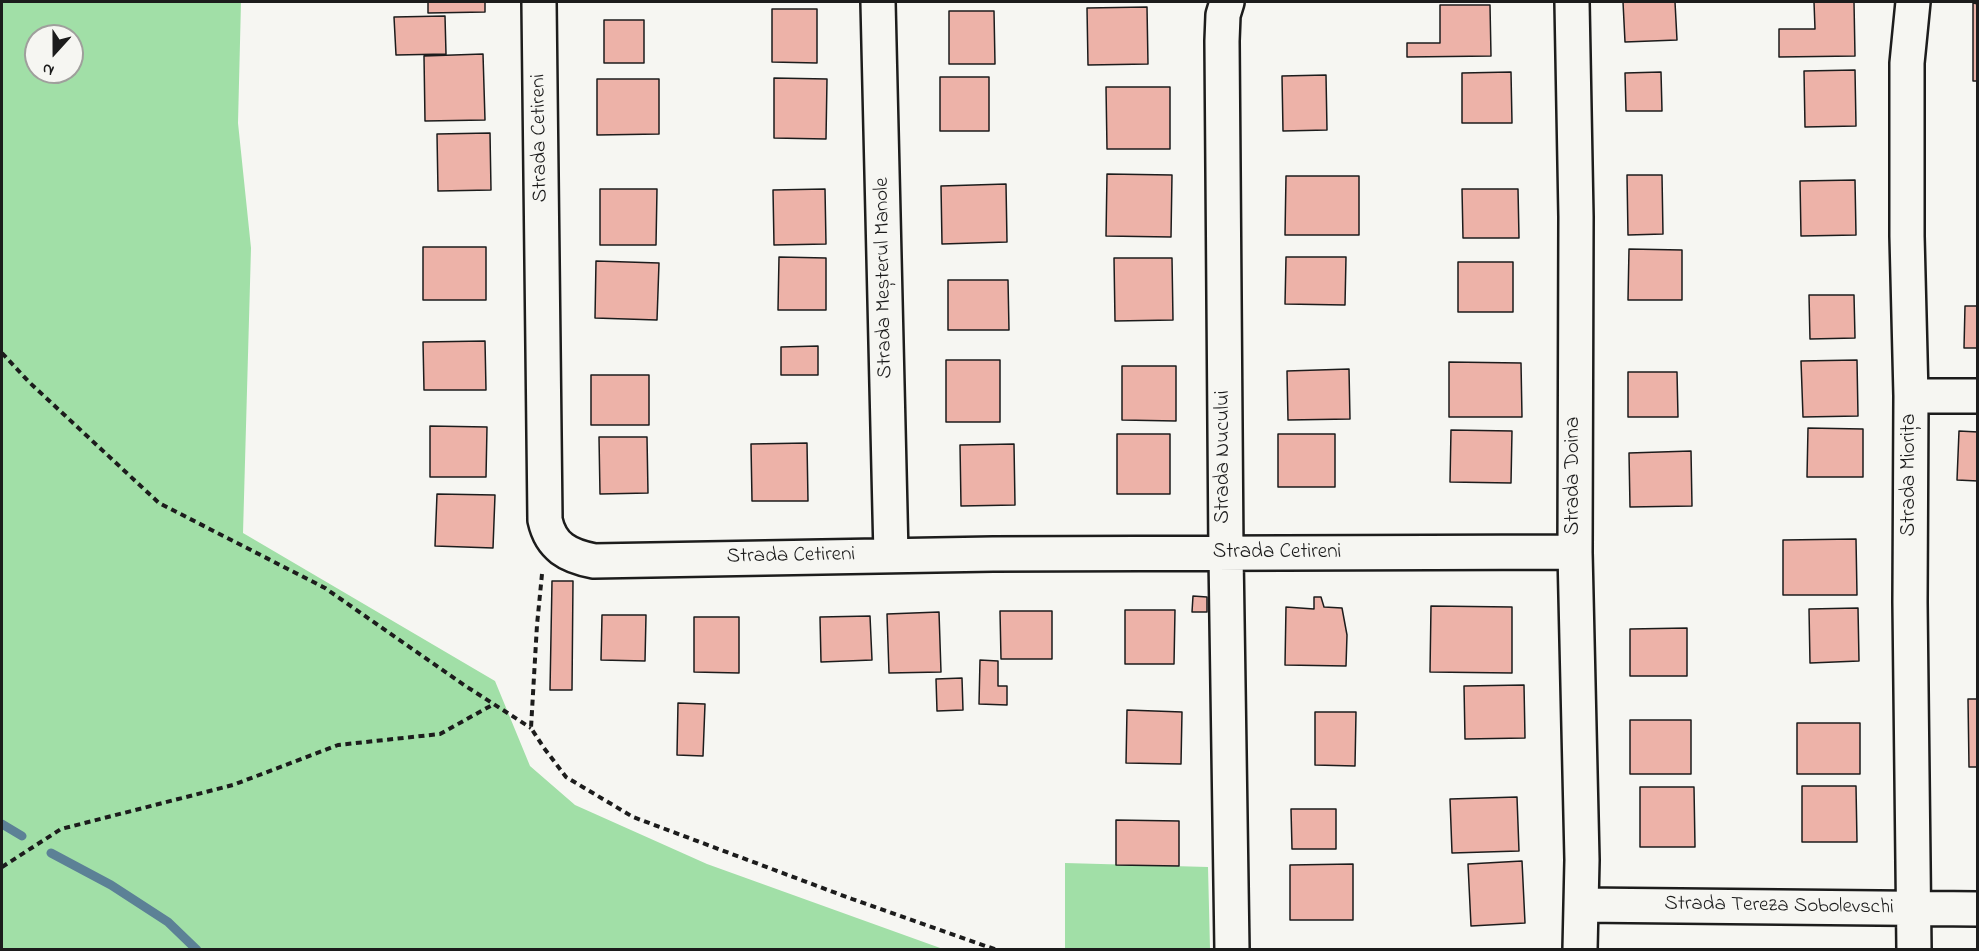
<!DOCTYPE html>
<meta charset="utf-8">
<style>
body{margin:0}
#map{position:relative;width:1979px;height:951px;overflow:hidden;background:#f6f6f2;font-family:"Indie Flower",sans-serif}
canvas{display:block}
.frame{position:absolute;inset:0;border:3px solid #1c1c1c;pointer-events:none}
.north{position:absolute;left:24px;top:24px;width:60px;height:60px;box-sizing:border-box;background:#f6f6f2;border:2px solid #9f9f9c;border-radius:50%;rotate:201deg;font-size:16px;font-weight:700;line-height:24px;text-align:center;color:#1c1c1c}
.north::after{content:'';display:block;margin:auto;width:21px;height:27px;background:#1c1c1c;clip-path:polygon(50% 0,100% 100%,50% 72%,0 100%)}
</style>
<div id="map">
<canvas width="1979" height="951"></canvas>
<div class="frame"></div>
<div class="north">N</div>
</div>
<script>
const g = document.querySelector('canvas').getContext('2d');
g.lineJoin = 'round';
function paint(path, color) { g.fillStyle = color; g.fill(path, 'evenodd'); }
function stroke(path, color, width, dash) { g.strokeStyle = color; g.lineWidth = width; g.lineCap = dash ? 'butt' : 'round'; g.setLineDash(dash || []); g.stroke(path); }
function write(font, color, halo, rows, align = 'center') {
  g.font = font + ' "Indie Flower",sans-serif'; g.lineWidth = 5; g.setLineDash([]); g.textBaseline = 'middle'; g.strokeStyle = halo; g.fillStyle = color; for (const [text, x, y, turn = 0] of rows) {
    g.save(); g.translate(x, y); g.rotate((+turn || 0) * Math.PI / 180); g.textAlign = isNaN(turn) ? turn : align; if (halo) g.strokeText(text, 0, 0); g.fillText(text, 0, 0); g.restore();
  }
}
const green = new Path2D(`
 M 2,2 L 241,2 L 238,123 L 251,248 L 243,533 L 495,681 L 530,766 L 575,805 L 707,864 L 943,949 L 2,949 ZM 36,36 L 72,36 L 72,72 L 36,72 Z
 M 1065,863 L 1208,867 L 1210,949 L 1065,949 Z`);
const stream = new Path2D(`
 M 2,824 L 22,836
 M 51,853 L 111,885 L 168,922 L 197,950`);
const building = new Path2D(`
 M 428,2 L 485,2 L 485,12 L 428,13 Z
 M 1623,2 L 1675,2 L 1677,40 L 1625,42 Z
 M 1814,2 L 1854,2 L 1855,56 L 1779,57 L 1779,29 L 1815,29 Z
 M 1973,3 L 1978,4 L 1978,81 L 1973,81 Z
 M 1440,5 L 1490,5 L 1491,56 L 1407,57 L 1407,43 L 1440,43 Z
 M 1147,7 L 1148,64 L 1088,65 L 1087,8 Z
 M 772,9 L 817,9 L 817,63 L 772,62 Z
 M 949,11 L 994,11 L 995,64 L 949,64 Z
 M 445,16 L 446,54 L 396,55 L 394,17 Z
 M 604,20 L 644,20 L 644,63 L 604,63 Z
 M 483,54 L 485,120 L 425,121 L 424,56 Z
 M 1855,70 L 1856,126 L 1805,127 L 1804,71 Z
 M 1511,72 L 1512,123 L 1462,123 L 1462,73 Z
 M 1661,72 L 1662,111 L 1626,111 L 1625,73 Z
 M 1326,75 L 1327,130 L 1283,131 L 1282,76 Z
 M 940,77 L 989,77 L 989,131 L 940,131 Z
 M 774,78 L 827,79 L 826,139 L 774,138 Z
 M 597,79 L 659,79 L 659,134 L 597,135 Z
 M 1106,87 L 1170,87 L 1170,149 L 1107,149 Z
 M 490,133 L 491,190 L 438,191 L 437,134 Z
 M 1107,174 L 1172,175 L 1171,237 L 1106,236 Z
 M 1627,175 L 1662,175 L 1663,234 L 1628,235 Z
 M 1286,176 L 1359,176 L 1359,235 L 1285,235 Z
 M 1855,180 L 1856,235 L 1801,236 L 1800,181 Z
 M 1006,184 L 1007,242 L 942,244 L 941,186 Z
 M 600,189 L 657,189 L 656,245 L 600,245 Z
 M 825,189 L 826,244 L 774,245 L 773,190 Z
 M 1462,189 L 1518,189 L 1519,238 L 1463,238 Z
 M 423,247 L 486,247 L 486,300 L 423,300 Z
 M 1629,249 L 1682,250 L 1682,300 L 1628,300 Z
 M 779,257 L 826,258 L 826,310 L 778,310 Z
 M 1286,257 L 1346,257 L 1345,305 L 1285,304 Z
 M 1114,258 L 1172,258 L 1173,320 L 1115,321 Z
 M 596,261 L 659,263 L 657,320 L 595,318 Z
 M 1458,262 L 1513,262 L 1513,312 L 1458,312 Z
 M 948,280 L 1008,280 L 1009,330 L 948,330 Z
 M 1809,295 L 1854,295 L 1855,338 L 1810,339 Z
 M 1965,306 L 1978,306 L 1978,348 L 1964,348 Z
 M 485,341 L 486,390 L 424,390 L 423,342 Z
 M 818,346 L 818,375 L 781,375 L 781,347 Z
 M 946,360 L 1000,360 L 1000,422 L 946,422 Z
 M 1857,360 L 1858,416 L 1803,417 L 1801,361 Z
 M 1449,362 L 1521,363 L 1522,417 L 1449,417 Z
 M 1122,366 L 1176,366 L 1176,421 L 1122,420 Z
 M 1349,369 L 1350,419 L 1288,420 L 1287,371 Z
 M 1628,372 L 1677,372 L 1678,417 L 1628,417 Z
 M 591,375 L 649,375 L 649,425 L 591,425 Z
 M 430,426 L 487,427 L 486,477 L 430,477 Z
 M 1808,428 L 1863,429 L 1863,477 L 1807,477 Z
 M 1451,430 L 1512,431 L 1511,483 L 1450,482 Z
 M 1959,431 L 1978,432 L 1978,481 L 1957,480 Z
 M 1117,434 L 1170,434 L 1170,494 L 1117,494 Z
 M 1278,434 L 1335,434 L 1335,487 L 1278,487 Z
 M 599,437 L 647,437 L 648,493 L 600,494 Z
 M 807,443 L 808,501 L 752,501 L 751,444 Z
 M 1014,444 L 1015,505 L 961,506 L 960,445 Z
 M 1691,451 L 1692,506 L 1630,507 L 1629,453 Z
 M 437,494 L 495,495 L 493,548 L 435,546 Z
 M 1856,539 L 1857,595 L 1783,595 L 1783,540 Z
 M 552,581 L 573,581 L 572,690 L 550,690 Z
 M 1193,596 L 1207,597 L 1207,612 L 1192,612 Z
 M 1314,597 L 1321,597 L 1324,607 L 1342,608 L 1347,635 L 1346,666 L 1285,665 L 1286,607 L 1314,609 Z
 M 1431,606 L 1512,607 L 1512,673 L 1430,672 Z
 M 1858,608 L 1859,661 L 1810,663 L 1809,609 Z
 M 1125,610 L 1175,610 L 1174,664 L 1125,664 Z
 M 1000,611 L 1052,611 L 1052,659 L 1001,659 Z
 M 939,612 L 941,672 L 889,673 L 887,614 Z
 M 602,615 L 646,615 L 645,661 L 601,660 Z
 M 870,616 L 872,660 L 821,662 L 820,617 Z
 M 694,617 L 739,617 L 739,673 L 694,672 Z
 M 1687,628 L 1687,676 L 1630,676 L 1630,629 Z
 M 980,660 L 998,661 L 998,686 L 1007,686 L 1007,705 L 979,704 Z
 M 962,678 L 963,710 L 937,711 L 936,679 Z
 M 1524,685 L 1525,738 L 1465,739 L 1464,686 Z
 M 1968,699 L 1978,699 L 1978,767 L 1969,767 Z
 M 678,703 L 705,704 L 703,756 L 677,755 Z
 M 1127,710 L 1182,712 L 1181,764 L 1126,763 Z
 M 1315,712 L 1356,712 L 1355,766 L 1315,765 Z
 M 1630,720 L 1691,720 L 1691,774 L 1630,774 Z
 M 1797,723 L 1860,723 L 1860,774 L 1797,774 Z
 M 1802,786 L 1856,786 L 1857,842 L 1802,842 Z
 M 1640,787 L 1694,787 L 1695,847 L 1640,847 Z
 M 1517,797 L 1519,851 L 1452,853 L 1450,799 Z
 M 1291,809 L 1336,809 L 1336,849 L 1292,849 Z
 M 1116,820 L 1179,821 L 1179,866 L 1116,865 Z
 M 1522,861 L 1525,923 L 1471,926 L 1468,864 Z
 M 1353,864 L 1353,920 L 1290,920 L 1290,865 Z`);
const path = new Path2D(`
 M 2,353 L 29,382 L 159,503 L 325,588 L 464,685 L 531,728
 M 542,574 L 537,625 L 531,728 L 544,748 L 566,777 L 633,817 L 852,899 L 997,950
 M 2,867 L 61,829 L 233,785 L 338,745 L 440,734 L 494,704`);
const minor = new Path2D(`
 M 539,2 L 545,520 C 551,547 568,556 594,561 L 993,554 L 1575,552
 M 878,2 L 891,555
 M 1227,2 L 1223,15 L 1222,41 L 1226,554 L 1232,950
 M 1572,2 L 1576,217 L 1575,552 L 1582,860 L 1580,950
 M 1913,2 L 1907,63 L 1907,236 L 1911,396 L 1910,602 L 1914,950
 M 1911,396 L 1978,396
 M 1581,905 L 1978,909`);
const streetNames = [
 ["Strada Cetireni",541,138,-91],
 ["Strada Meșterul Manole",885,278,-91],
 ["Strada Nucului",1225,457,-90],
 ["Strada Miorița",1911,475,-90],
 ["Strada Doina",1575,476,-90],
 ["Strada Cetireni",1277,554],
 ["Strada Cetireni",791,557,-1],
 ["Strada Tereza Sobolevschi",1779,907,1]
];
paint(green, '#a1dfa7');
stroke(stream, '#5c8196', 9);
paint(building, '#edb2a8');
stroke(building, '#1c1c1c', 1.5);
stroke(minor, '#1c1c1c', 38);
stroke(path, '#1c1c1c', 4, [6, 4.5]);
stroke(minor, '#f6f6f2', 33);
write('21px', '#1c1c1c', '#f6f6f2', streetNames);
</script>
